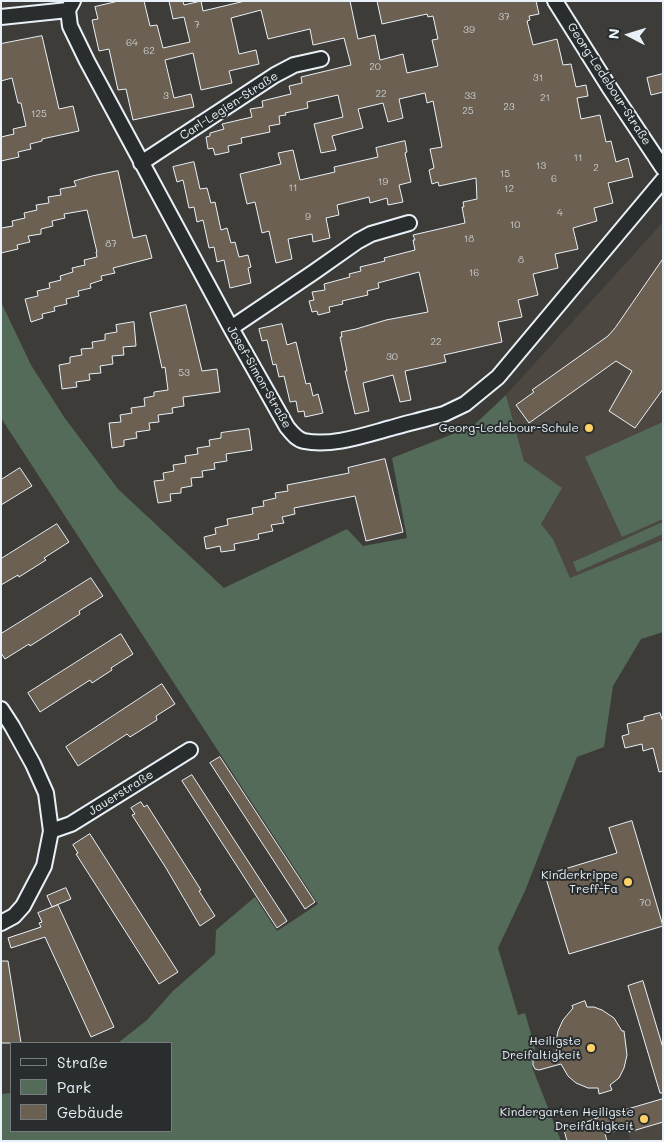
<!DOCTYPE html>
<meta charset="utf-8">
<style>
body{margin:0}
#map{position:relative;width:664px;height:1142px;overflow:hidden;background:#3e3c39;font-family:Mali,sans-serif}
canvas{display:block}
.frame{position:absolute;inset:0;border:2px solid #e8f1f8;pointer-events:none}
.legend{position:absolute;left:10px;top:1042px;width:162px;height:90px;box-sizing:border-box;background:#2a2d2e;border:1px solid #767b7f;margin:0;padding:6px 9px;list-style:none;font-size:15px;color:#e8f1f8}
.legend li{display:flex;align-items:center;gap:10px;height:25px}
.legend b{width:25px;border:1px solid #767b7f}
.north{position:absolute;left:604px;top:10px;width:50px;height:50px;-webkit-text-stroke:4px #2a2d2e;paint-order:stroke;rotate:275deg;font-size:14px;font-weight:700;line-height:20px;text-align:center;color:#e8f1f8}
.north::after{content:'';display:block;margin:auto;width:18px;height:22px;background:#e8f1f8;clip-path:polygon(50% 0,100% 100%,50% 72%,0 100%)}
</style>
<div id="map">
<canvas width="664" height="1142"></canvas>
<div class="frame"></div>
<ul class="legend">
<li><b style="height:6px;background:#2a2d2e"></b>Straße</li>
<li><b style="height:14px;background:#536b58"></b>Park</li>
<li><b style="height:14px;background:#6b6052"></b>Gebäude</li>
</ul>
<div class="north">N</div>
</div>
<script>
const g = document.querySelector('canvas').getContext('2d');
g.lineJoin = 'round';
function paint(path, color) { g.fillStyle = color; g.fill(path, 'evenodd'); }
function stroke(path, color, width, dash) { g.strokeStyle = color; g.lineWidth = width; g.lineCap = dash ? 'butt' : 'round'; g.setLineDash(dash || []); g.stroke(path); }
function write(font, color, halo, rows, align = 'center') {
  g.font = font + ' Mali,sans-serif'; g.lineWidth = 4; g.setLineDash([]); g.textBaseline = 'middle'; g.strokeStyle = halo; g.fillStyle = color; for (const [text, x, y, turn = 0] of rows) {
    g.save(); g.translate(x, y); g.rotate((+turn || 0) * Math.PI / 180); g.textAlign = isNaN(turn) ? turn : align; if (halo) g.strokeText(text, 0, 0); g.fillText(text, 0, 0); g.restore();
  }
}
const built = new Path2D(`
 M 663,222 L 663,540 L 570,579 L 553,539 L 541,524 L 506,395 Z
 M 663,1099 L 663,1141 L 631,1141 L 622,1111 Z`);
const green = new Path2D(`
 M 1,302 L 31,365 L 64,417 L 118,489 L 224,588 L 347,529 L 363,546 L 407,538 L 392,458 L 473,426 L 506,395 L 524,461 L 562,488 L 541,524 L 553,539 L 570,578 L 663,540 L 663,632 L 641,639 L 613,686 L 604,747 L 577,757 L 525,891 L 498,948 L 518,1015 L 525,1013 L 535,1048 L 532,1067 L 561,1141 L 1,1141 L 1,1094 L 11,1093 L 11,1131 L 171,1131 L 171,1043 L 118,1043 L 147,1020 L 173,991 L 215,954 L 216,930 L 255,897 L 277,931 L 318,904 L 1,418 Z
 M 663,422 L 663,519 L 622,537 L 585,457 Z
 M 663,522 L 663,534 L 577,572 L 573,562 Z`);
const building = new Path2D(`
 M 119,1 L 144,1 L 150,26 L 157,25 L 163,48 L 190,42 L 184,17 L 173,19 L 169,1 L 183,1 L 184,5 L 201,1 L 203,11 L 245,1 L 350,1 L 358,39 L 375,35 L 380,60 L 403,54 L 407,73 L 438,66 L 432,40 L 438,39 L 433,16 L 428,17 L 427,14 L 382,24 L 377,1 L 536,1 L 539,14 L 529,16 L 530,20 L 527,21 L 533,45 L 557,39 L 563,65 L 571,64 L 576,87 L 586,85 L 588,96 L 577,98 L 581,119 L 600,115 L 606,142 L 611,141 L 616,162 L 628,158 L 633,177 L 608,183 L 613,203 L 594,208 L 597,221 L 573,228 L 578,249 L 555,254 L 558,268 L 533,274 L 538,295 L 518,300 L 522,317 L 498,322 L 502,342 L 444,355 L 446,362 L 405,371 L 411,400 L 400,402 L 393,375 L 363,383 L 369,411 L 355,414 L 345,371 L 347,371 L 340,337 L 342,337 L 341,332 L 356,329 L 386,320 L 428,312 L 419,272 L 378,283 L 379,288 L 367,291 L 368,295 L 342,301 L 343,304 L 329,307 L 330,312 L 318,315 L 317,311 L 312,312 L 309,301 L 314,300 L 312,292 L 325,290 L 324,284 L 350,277 L 349,274 L 361,271 L 360,267 L 385,261 L 384,258 L 415,250 L 413,240 L 415,240 L 413,235 L 465,223 L 462,207 L 464,207 L 463,202 L 477,199 L 476,178 L 439,186 L 438,182 L 432,184 L 429,170 L 434,168 L 430,149 L 442,147 L 433,101 L 427,103 L 425,93 L 399,99 L 403,118 L 388,122 L 383,103 L 358,109 L 363,128 L 332,136 L 336,150 L 321,153 L 314,124 L 343,117 L 338,95 L 307,102 L 308,108 L 285,113 L 286,115 L 279,116 L 280,124 L 269,126 L 270,132 L 241,138 L 242,143 L 228,146 L 229,152 L 215,155 L 213,148 L 208,149 L 206,137 L 210,136 L 210,133 L 224,129 L 222,124 L 252,117 L 250,109 L 263,107 L 262,101 L 291,94 L 289,86 L 302,83 L 301,77 L 351,65 L 344,38 L 313,45 L 310,29 L 268,39 L 261,10 L 231,18 L 239,54 L 256,50 L 259,64 L 229,71 L 232,83 L 201,90 L 193,53 L 165,60 L 174,98 L 191,94 L 194,107 L 133,120 L 126,89 L 118,90 L 109,49 L 99,51 L 92,20 L 98,19 L 95,7 Z
 M 42,36 L 59,109 L 73,106 L 79,131 L 42,139 L 42,141 L 30,144 L 31,149 L 18,152 L 19,157 L 1,161 L 1,137 L 14,134 L 13,129 L 26,126 L 21,103 L 18,103 L 12,78 L 1,81 L 1,44 Z
 M 663,74 L 663,92 L 651,95 L 647,78 Z
 M 405,141 L 407,152 L 405,153 L 411,182 L 399,185 L 403,202 L 388,205 L 387,198 L 370,203 L 369,197 L 337,205 L 339,215 L 326,218 L 330,238 L 313,242 L 312,234 L 288,239 L 292,259 L 276,263 L 269,231 L 262,233 L 255,202 L 247,204 L 240,174 L 281,164 L 278,153 L 293,150 L 300,180 L 335,172 L 334,167 L 378,157 L 376,148 Z
 M 194,162 L 200,189 L 207,188 L 211,203 L 215,202 L 221,230 L 227,228 L 231,243 L 235,242 L 239,257 L 248,255 L 251,267 L 248,268 L 251,283 L 230,288 L 224,260 L 217,262 L 214,247 L 209,248 L 203,220 L 197,222 L 194,207 L 189,208 L 183,180 L 177,182 L 173,167 Z
 M 118,171 L 133,238 L 146,235 L 152,258 L 113,268 L 115,273 L 101,276 L 102,280 L 90,284 L 91,288 L 78,291 L 79,296 L 66,299 L 67,304 L 54,307 L 55,311 L 42,314 L 43,318 L 31,322 L 25,299 L 38,296 L 37,291 L 50,288 L 49,283 L 61,280 L 60,276 L 73,272 L 72,268 L 85,265 L 84,260 L 97,257 L 96,252 L 97,252 L 87,210 L 64,214 L 65,218 L 52,221 L 53,226 L 41,229 L 41,234 L 28,236 L 30,242 L 17,245 L 18,249 L 1,253 L 1,228 L 13,226 L 12,221 L 25,218 L 24,213 L 37,210 L 36,205 L 49,203 L 48,197 L 61,195 L 60,189 L 76,186 L 74,181 L 92,176 Z
 M 663,259 L 663,389 L 635,428 L 609,411 L 632,371 L 616,361 L 529,423 L 516,405 L 534,392 L 532,390 L 608,336 L 615,328 Z
 M 186,305 L 202,371 L 217,369 L 220,392 L 183,397 L 184,406 L 172,408 L 173,413 L 158,415 L 159,422 L 149,423 L 150,430 L 136,432 L 137,438 L 124,440 L 124,446 L 112,448 L 109,423 L 121,422 L 120,415 L 132,413 L 131,408 L 145,406 L 144,398 L 154,396 L 154,392 L 168,390 L 165,367 L 162,368 L 150,313 Z
 M 134,322 L 136,346 L 123,347 L 124,355 L 112,356 L 113,364 L 100,366 L 101,373 L 89,374 L 90,380 L 76,382 L 77,387 L 62,389 L 59,365 L 70,363 L 70,357 L 82,355 L 81,349 L 93,348 L 92,342 L 105,340 L 105,334 L 117,332 L 116,325 Z
 M 282,324 L 287,345 L 296,342 L 306,384 L 310,383 L 313,396 L 318,394 L 323,413 L 305,417 L 304,411 L 298,412 L 296,401 L 290,402 L 284,376 L 279,377 L 276,364 L 273,365 L 267,340 L 262,341 L 259,329 Z
 M 249,429 L 252,450 L 226,454 L 227,461 L 214,463 L 215,469 L 202,471 L 203,477 L 191,478 L 192,486 L 181,488 L 181,493 L 170,494 L 171,501 L 158,503 L 154,481 L 164,480 L 163,473 L 174,471 L 173,465 L 186,463 L 185,456 L 198,454 L 197,448 L 210,446 L 209,440 L 221,438 L 221,433 Z
 M 385,459 L 403,532 L 366,541 L 355,496 L 294,508 L 295,514 L 282,517 L 284,523 L 271,525 L 273,531 L 258,534 L 259,539 L 234,544 L 235,550 L 221,552 L 220,546 L 206,549 L 204,537 L 216,534 L 215,528 L 228,525 L 227,519 L 253,514 L 252,508 L 264,506 L 263,501 L 276,498 L 275,493 L 288,491 L 287,485 L 349,473 L 348,468 Z
 M 20,468 L 32,486 L 1,505 L 1,480 Z
 M 57,524 L 69,542 L 44,558 L 46,560 L 19,577 L 18,575 L 1,585 L 1,559 Z
 M 91,578 L 103,596 L 79,611 L 80,614 L 30,646 L 29,644 L 5,659 L 1,653 L 1,634 Z
 M 121,634 L 133,654 L 111,668 L 112,670 L 92,683 L 90,680 L 40,712 L 28,693 Z
 M 162,684 L 175,704 L 156,716 L 157,720 L 130,737 L 127,734 L 78,766 L 66,747 Z
 M 660,713 L 663,722 L 663,771 L 659,772 L 653,748 L 643,751 L 642,744 L 625,748 L 622,736 L 629,734 L 627,724 L 644,720 L 644,717 Z
 M 220,757 L 315,902 L 305,909 L 210,763 Z
 M 192,775 L 287,921 L 277,928 L 182,781 Z
 M 141,802 L 144,807 L 147,805 L 201,890 L 199,891 L 215,916 L 200,926 L 166,868 L 132,815 L 135,814 L 131,808 Z
 M 632,821 L 663,926 L 569,954 L 545,875 L 617,853 L 609,828 Z
 M 90,834 L 178,972 L 159,984 L 76,854 L 78,853 L 73,845 Z
 M 66,888 L 71,899 L 52,907 L 47,896 Z
 M 58,905 L 114,1027 L 91,1037 L 45,937 L 11,948 L 8,938 L 41,927 L 39,923 L 42,922 L 38,913 Z
 M 1,961 L 8,961 L 21,1043 L 1,1043 Z
 M 643,981 L 663,1048 L 663,1093 L 660,1093 L 628,986 Z
 M 585,1001 L 587,1007 L 594,1007 L 602,1010 L 614,1018 L 622,1031 L 624,1031 L 627,1055 L 624,1068 L 619,1078 L 610,1085 L 612,1090 L 599,1094 L 598,1088 L 588,1088 L 576,1083 L 568,1076 L 561,1064 L 539,1070 L 535,1069 L 533,1065 L 533,1061 L 535,1058 L 557,1051 L 556,1041 L 558,1031 L 563,1020 L 573,1008 L 572,1006 Z
 M 663,1099 L 663,1122 L 629,1132 L 627,1127 L 605,1134 L 607,1141 L 567,1141 L 564,1130 L 597,1118 Z`);
const minor = new Path2D(`
 M 73,1 L 68,10 L 70,26 L 87,61 L 231,328 L 287,427 C 292,433 296,439 304,441 C 331,447 365,435 391,428 C 404,424 418,421 432,417 L 444,414 L 465,404 L 498,377 L 663,180
 M 555,1 L 609,87 L 663,168
 M 1,17 L 68,10
 M 141,163 L 275,75 L 294,65 L 321,59
 M 231,328 L 314,272 L 358,241 L 371,234 L 409,223
 M 1,709 L 12,726 L 33,764 L 46,793 L 51,831 L 44,866 L 23,906 L 14,916 L 1,923
 M 51,831 L 71,824 L 190,750`);
const markers = [
 [589,428,5,"#ffd166"],
 [628,882,5,"#ffd166"],
 [591,1048,5,"#ffd166"],
 [644,1119,5,"#ffd166"]
];
const numberNames = [
 ["37",504,17],
 ["7",197,25],
 ["39",469,30],
 ["64",132,43],
 ["62",149,51],
 ["20",375,67],
 ["31",538,78],
 ["22",381,94],
 ["3",166,96],
 ["33",470,96],
 ["21",545,98],
 ["23",509,107],
 ["25",468,111],
 ["125",39,114],
 ["11",578,158],
 ["13",541,166],
 ["2",596,168],
 ["15",505,174],
 ["6",554,179],
 ["19",383,182],
 ["11",293,188],
 ["12",509,189],
 ["4",560,213],
 ["9",308,217],
 ["10",515,225],
 ["18",469,239],
 ["87",111,244],
 ["8",521,260],
 ["16",474,273],
 ["22",436,342],
 ["30",392,357],
 ["53",184,373],
 ["70",645,903]
];
const streetNames = [
 ["Georg-Ledebour-Straße",609,84,57],
 ["Carl-Legien-Straße",229,106,-33],
 ["Josef-Simon-Straße",259,377,60],
 ["Jauerstraße",121,793,-32]
];
const poiNames = [
 ["Georg-Ledebour-Schule",579,428],
 ["Kinderkrippe",618,875],
 ["Treff-Fa",618,889],
 ["Heiligste",581,1041],
 ["Dreifaltigkeit",581,1055],
 ["Kindergarten Heiligste",634,1112],
 ["Dreifaltigkeit",634,1126]
];
paint(built, '#4c4740');
paint(green, '#536b58');
paint(building, '#6b6052');
stroke(building, '#e8f1f8', 1);
stroke(minor, '#e8f1f8', 18);
stroke(minor, '#2a2d2e', 14);
for (const [x, y, r, color] of markers) { const dot = new Path2D(); dot.arc(x, y, r, 0, 2 * Math.PI); g.fillStyle = color; g.fill(dot); stroke(dot, '#2a2d2e', 2); }
write('10px', '#c9cdce', null, numberNames);
write('12px', '#e8f1f8', '#2a2d2e', streetNames);
write('12px', '#e8f1f8', '#2a2d2e', poiNames, 'right');
</script>
